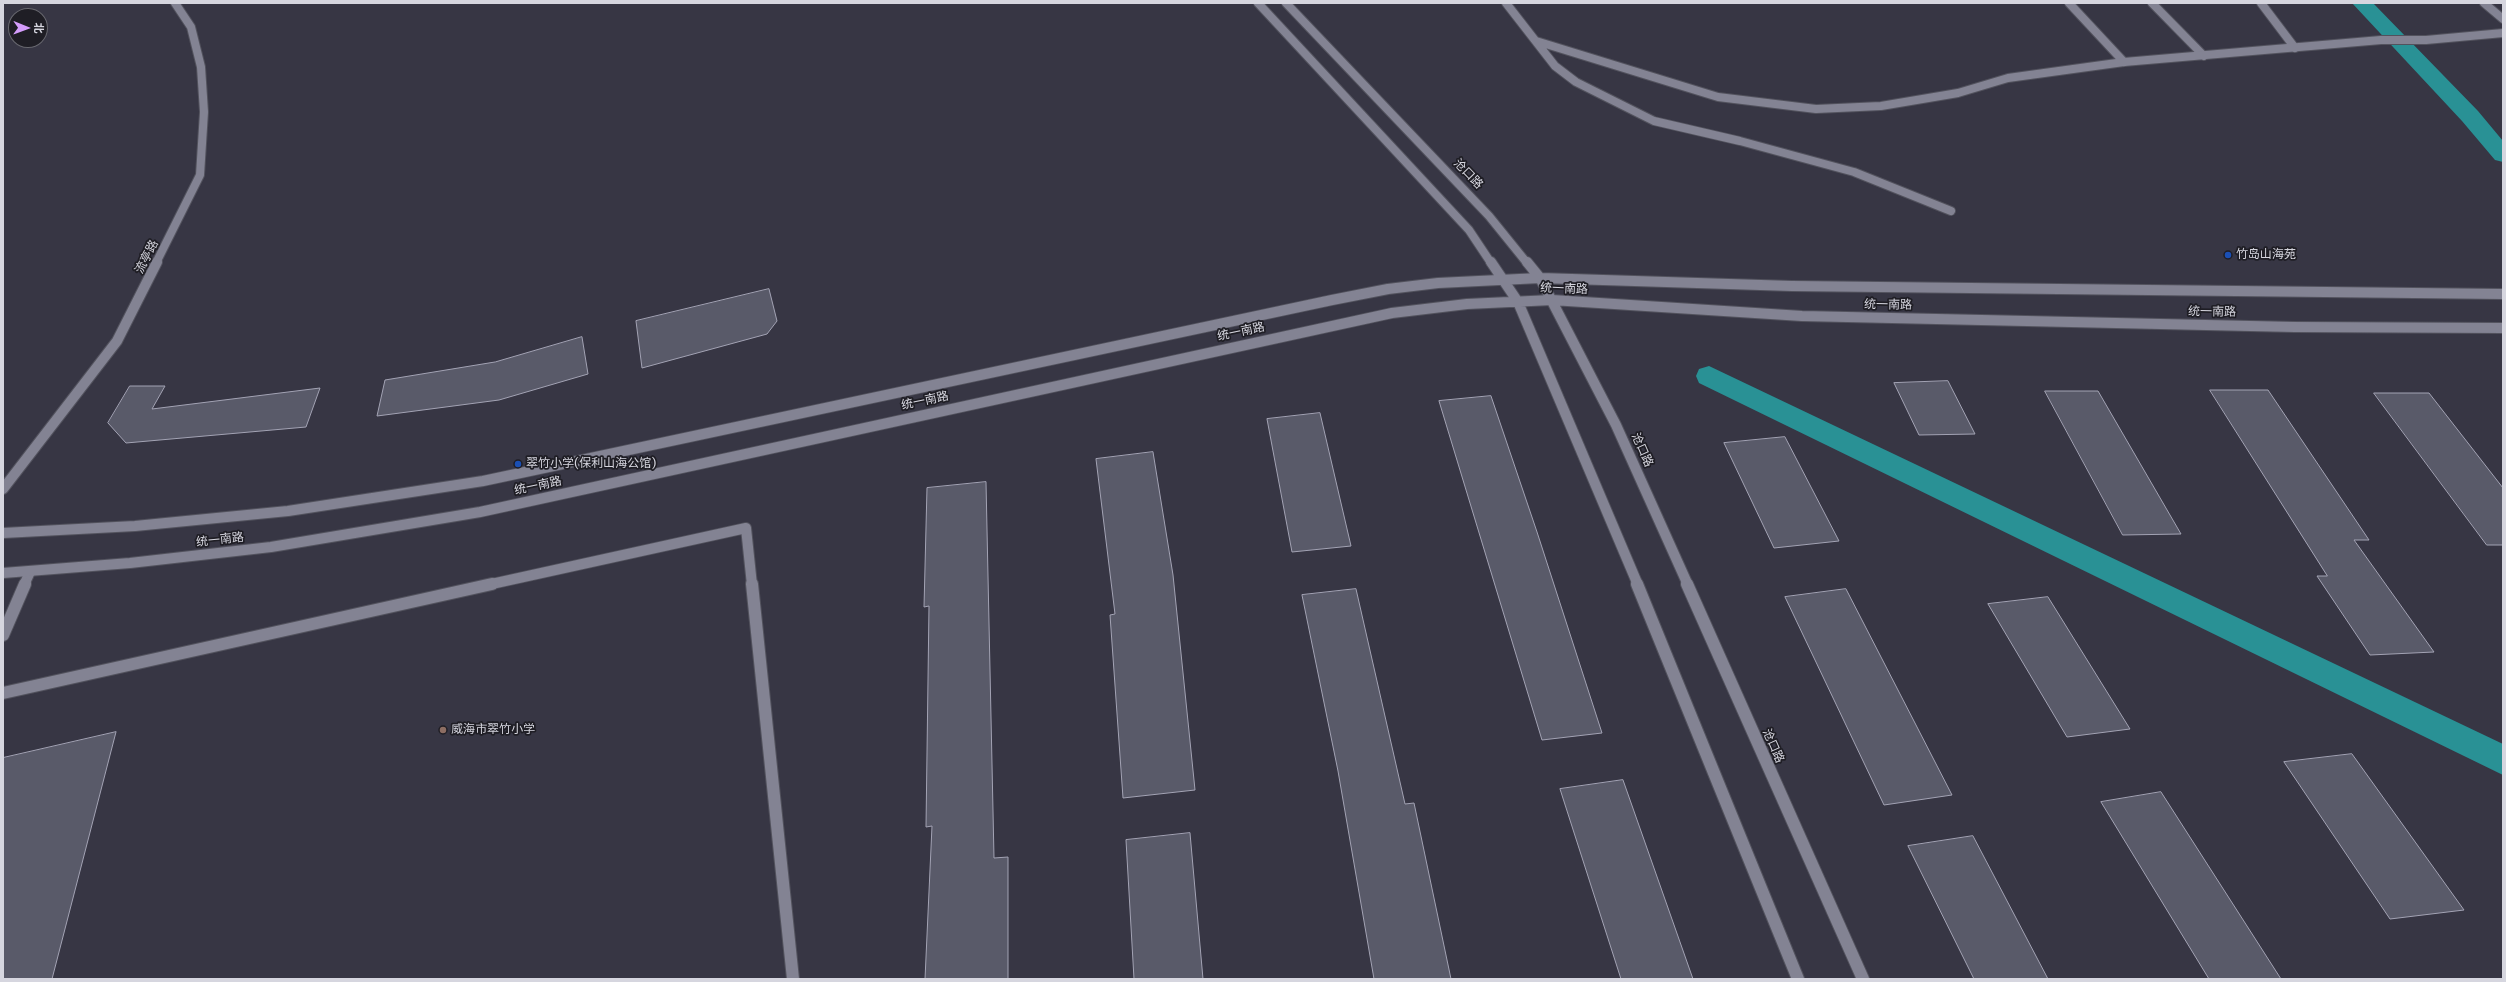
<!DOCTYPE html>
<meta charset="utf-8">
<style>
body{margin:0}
#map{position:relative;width:2506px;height:982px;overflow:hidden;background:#373644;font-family:Merriweather,"Noto Sans SC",serif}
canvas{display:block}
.frame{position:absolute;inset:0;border:4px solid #d6d6df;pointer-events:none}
.north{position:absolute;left:8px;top:8px;width:40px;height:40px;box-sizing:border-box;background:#1f1e25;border:1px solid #68686f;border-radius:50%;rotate:91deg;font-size:11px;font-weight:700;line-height:16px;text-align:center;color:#d6d6df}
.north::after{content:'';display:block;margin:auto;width:14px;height:18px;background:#d49cfb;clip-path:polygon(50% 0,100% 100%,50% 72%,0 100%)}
</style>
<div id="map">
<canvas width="2506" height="982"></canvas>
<div class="frame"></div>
<div class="north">北</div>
</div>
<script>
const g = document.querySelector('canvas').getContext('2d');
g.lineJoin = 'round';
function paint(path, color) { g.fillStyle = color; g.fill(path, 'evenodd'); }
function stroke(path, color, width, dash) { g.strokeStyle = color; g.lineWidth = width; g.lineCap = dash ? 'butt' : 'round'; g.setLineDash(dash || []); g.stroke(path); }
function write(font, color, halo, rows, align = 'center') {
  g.font = font + ' Merriweather,"Noto Sans SC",serif'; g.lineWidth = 3.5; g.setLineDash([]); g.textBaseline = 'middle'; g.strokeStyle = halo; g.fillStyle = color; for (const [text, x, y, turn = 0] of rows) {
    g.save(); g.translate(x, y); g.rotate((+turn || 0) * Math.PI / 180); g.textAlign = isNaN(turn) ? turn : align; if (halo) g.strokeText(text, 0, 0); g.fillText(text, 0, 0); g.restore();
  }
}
const canal = new Path2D(`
 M 2352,3 L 2373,3 L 2478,111 L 2503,141 L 2503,162 L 2495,160 L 2462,121 Z
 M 1709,366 L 2503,744 L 2503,775 L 1699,383 L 1696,376 L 1699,369 Z`);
const building = new Path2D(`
 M 769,289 L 777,321 L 767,334 L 642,368 L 636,321 Z
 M 582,337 L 588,374 L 499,400 L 377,416 L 385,380 L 495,362 Z
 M 1948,381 L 1975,434 L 1919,435 L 1894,383 Z
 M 130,386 L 165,386 L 152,409 L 320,388 L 306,427 L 126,443 L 108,423 Z
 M 2210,390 L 2268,390 L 2369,540 L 2354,540 L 2434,652 L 2370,655 L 2317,576 L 2327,576 Z
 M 2045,391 L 2098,391 L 2181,534 L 2123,535 Z
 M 2374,393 L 2429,393 L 2503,488 L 2503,545 L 2487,545 Z
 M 1491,396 L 1537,532 L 1602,733 L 1542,740 L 1439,401 Z
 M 1320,413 L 1351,546 L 1292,552 L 1267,419 Z
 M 1785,437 L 1839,541 L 1774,548 L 1724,443 Z
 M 1153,452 L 1173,575 L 1195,790 L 1123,798 L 1110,615 L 1115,614 L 1096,459 Z
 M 986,482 L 994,858 L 1008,857 L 1008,979 L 925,979 L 932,826 L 926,827 L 929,606 L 924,607 L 927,488 Z
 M 1356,589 L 1405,804 L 1414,803 L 1451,979 L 1374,979 L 1338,771 L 1302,595 Z
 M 1846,589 L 1952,795 L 1884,805 L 1785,597 Z
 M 2048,597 L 2130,729 L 2067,737 L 1988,604 Z
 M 116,732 L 52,979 L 3,979 L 3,758 Z
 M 2352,754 L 2464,910 L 2390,919 L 2284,762 Z
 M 1623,780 L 1693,979 L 1621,979 L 1560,789 Z
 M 2161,792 L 2281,979 L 2209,979 L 2101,802 Z
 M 1190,833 L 1203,979 L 1134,979 L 1126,840 Z
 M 1973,836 L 2048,979 L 1974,979 L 1908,846 Z`);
const laneFar2 = new Path2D(`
 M 2069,3 L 2124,62
 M 2152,3 L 2204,56
 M 2261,3 L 2295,48`);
const laneFar1 = new Path2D(`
 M 24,585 L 30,572
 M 487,585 L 746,528 L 752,585`);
const lane = new Path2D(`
 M 752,584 L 793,979
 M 3,635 L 25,584
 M 3,693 L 492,584`);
const street = new Path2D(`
 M 1506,3 L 1555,66 L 1576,82 L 1654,121 L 1740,141 L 1854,172 L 1951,211
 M 1536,41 L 1718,97 L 1816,109 L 1881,106 L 1958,93 L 2008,78 L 2124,62 L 2381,40 L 2426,40 L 2503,33`);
const secondaryFar2 = new Path2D(`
 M 1258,3 L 1469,230 L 1491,263
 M 1286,3 L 1489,216 L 1527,263
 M 2484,3 L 2503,19
 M 156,263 L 200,175 L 204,112 L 201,67 L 191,27 L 175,3`);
const secondaryFar1 = new Path2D(`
 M 1491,262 L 1518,302 L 1638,585
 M 1527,262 L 1540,278 L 1616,425 L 1688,585
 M 3,489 L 117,341 L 157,262
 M 3,533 L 135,526 L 288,511 L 483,481 L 1332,300 L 1388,289 L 1438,283 L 1540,278 L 1792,286 L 2503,294
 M 3,573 L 130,563 L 271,547 L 480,512 L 1392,313 L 1467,304 L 1552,300 L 1802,316 L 2295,327 L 2503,328`);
const secondary = new Path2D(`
 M 1637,584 L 1798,979
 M 1687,584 L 1863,979`);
const markers = [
 [2228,255,4,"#1a4fb4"],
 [518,464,4,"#1a4fb4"],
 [443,730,4,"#8d6e63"]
];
const streetNames = [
 ["沧口路",1468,174,46],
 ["流亭路",147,257,-63],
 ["统一南路",1564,289,2],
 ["统一南路",1888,305,1],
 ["统一南路",2212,312,1],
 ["统一南路",1241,332,-12],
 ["统一南路",925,401,-12],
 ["沧口路",1642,450,66],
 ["统一南路",538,486,-12],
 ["统一南路",220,540,-6],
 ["沧口路",1773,746,66]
];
const poiNames = [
 ["竹岛山海苑",2236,255],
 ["翠竹小学(保利山海公馆)",526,464],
 ["威海市翠竹小学",451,730]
];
paint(canal, '#299195');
paint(building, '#595a69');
stroke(building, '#a3a3b4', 1);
stroke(laneFar2, '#52525d', 10);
stroke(laneFar1, '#52525d', 12);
stroke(lane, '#52525d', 14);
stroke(street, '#52525d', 10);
stroke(secondaryFar2, '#52525d', 10);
stroke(secondaryFar1, '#52525d', 12);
stroke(secondary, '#52525d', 14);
stroke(laneFar2, '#838393', 8);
stroke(laneFar1, '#838393', 10);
stroke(lane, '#838393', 12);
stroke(street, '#838393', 8);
stroke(secondaryFar2, '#838393', 8);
stroke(secondaryFar1, '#838393', 10);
stroke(secondary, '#838393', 12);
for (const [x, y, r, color] of markers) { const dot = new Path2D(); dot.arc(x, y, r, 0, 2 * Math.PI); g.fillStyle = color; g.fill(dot); stroke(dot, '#1f1e25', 1.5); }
write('12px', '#d6d6df', '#1f1e25', streetNames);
write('12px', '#d6d6df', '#1f1e25', poiNames, 'left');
</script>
